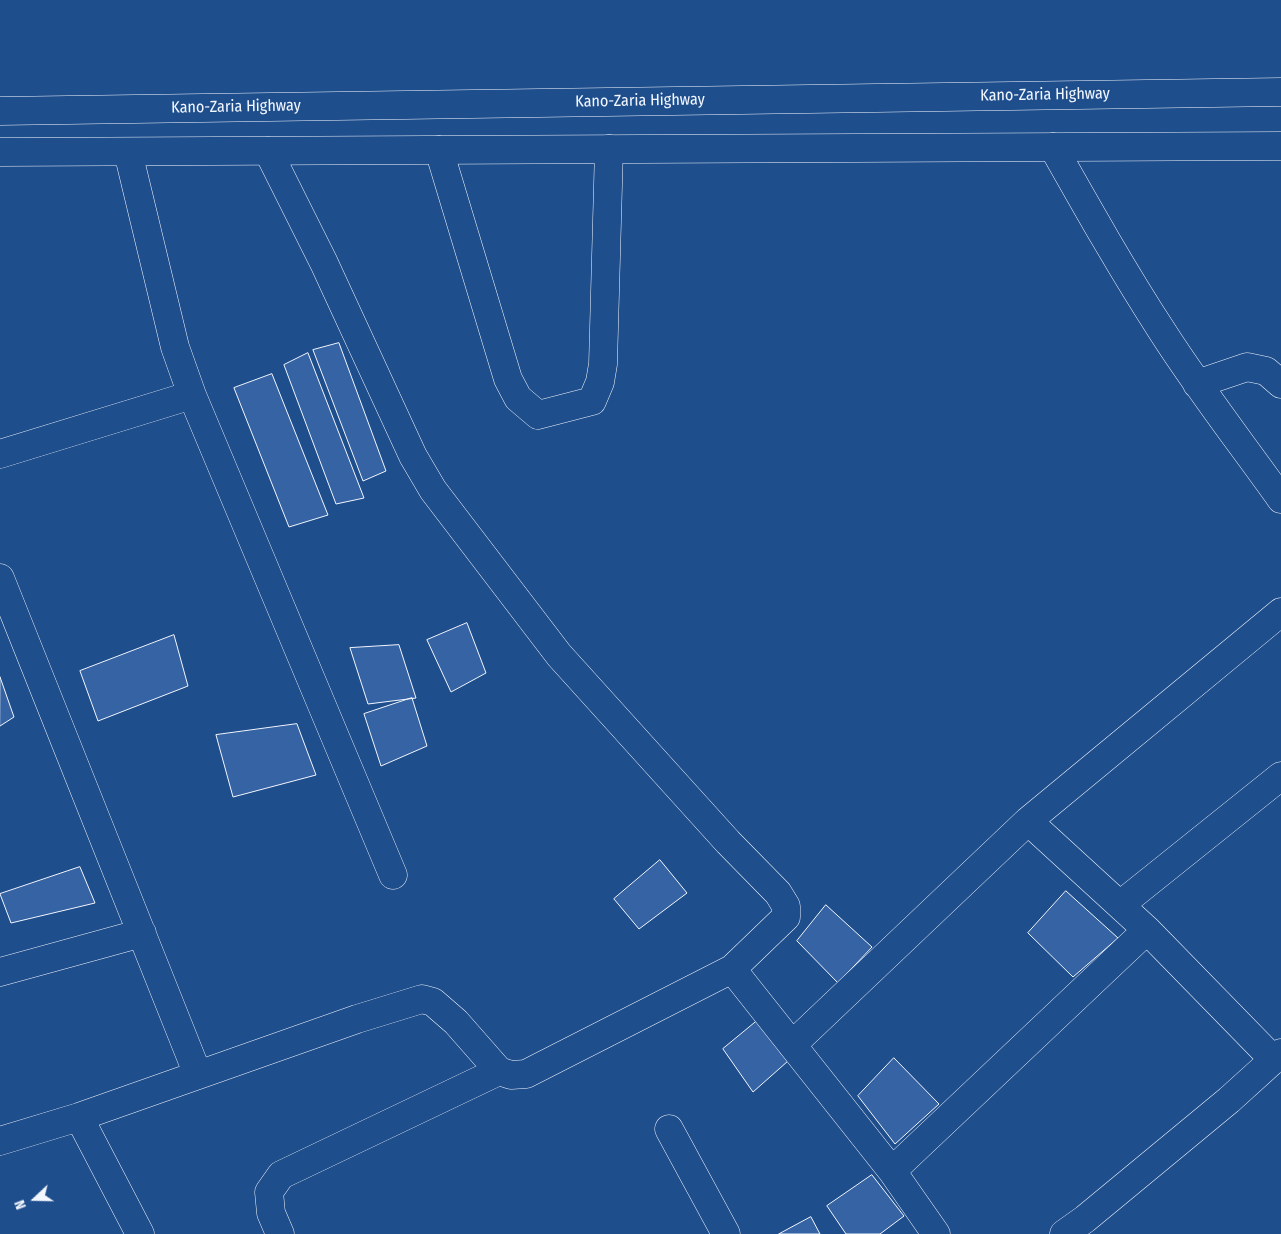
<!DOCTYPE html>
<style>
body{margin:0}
#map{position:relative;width:1281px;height:1234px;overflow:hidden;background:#1f4e8c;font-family:"Fira Sans Condensed",sans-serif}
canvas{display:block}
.north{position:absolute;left:10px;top:1174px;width:50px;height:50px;-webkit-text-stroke:4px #1f4e8c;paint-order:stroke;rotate:249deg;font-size:14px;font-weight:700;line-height:20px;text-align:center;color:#f2f6ff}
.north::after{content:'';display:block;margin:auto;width:18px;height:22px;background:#f2f6ff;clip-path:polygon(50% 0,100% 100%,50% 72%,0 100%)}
</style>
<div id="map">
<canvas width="1281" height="1234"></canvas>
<div class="north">N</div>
</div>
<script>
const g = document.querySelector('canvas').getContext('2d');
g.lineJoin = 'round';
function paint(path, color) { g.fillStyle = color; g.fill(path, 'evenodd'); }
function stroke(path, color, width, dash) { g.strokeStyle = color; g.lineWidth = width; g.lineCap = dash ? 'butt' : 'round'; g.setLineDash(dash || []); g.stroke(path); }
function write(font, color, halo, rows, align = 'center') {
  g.font = font + ' "Fira Sans Condensed",sans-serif'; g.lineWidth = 4; g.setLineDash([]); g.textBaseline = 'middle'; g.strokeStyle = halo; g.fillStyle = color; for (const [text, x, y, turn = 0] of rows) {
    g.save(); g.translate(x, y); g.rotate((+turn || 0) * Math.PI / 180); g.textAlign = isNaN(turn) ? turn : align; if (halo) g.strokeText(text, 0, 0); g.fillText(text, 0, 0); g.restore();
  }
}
const building = new Path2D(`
 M 339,343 L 386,471 L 363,481 L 313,350 Z
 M 308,353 L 364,498 L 336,504 L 284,365 Z
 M 272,374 L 328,515 L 289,527 L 234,388 Z
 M 467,623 L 486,673 L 451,692 L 427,640 Z
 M 174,635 L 188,686 L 98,721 L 80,671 Z
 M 399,645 L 416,698 L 368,704 L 350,648 Z
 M 0,677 L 14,717 L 0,726 Z
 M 412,698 L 427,746 L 381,766 L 364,714 Z
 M 297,724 L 316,775 L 233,797 L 216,735 Z
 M 660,860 L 687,893 L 639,929 L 614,899 Z
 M 80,867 L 95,903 L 11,923 L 0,894 Z
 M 1066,891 L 1118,938 L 1073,977 L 1028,933 Z
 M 826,905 L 872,947 L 838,983 L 797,941 Z
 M 763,1016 L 788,1061 L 753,1092 L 723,1049 Z
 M 894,1058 L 939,1104 L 895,1144 L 858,1096 Z
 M 872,1175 L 904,1216 L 880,1234 L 846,1234 L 827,1206 Z
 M 811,1217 L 820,1234 L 779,1234 Z`);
const minor = new Path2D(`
 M 1053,147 C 1088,209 1123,271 1162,331 C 1199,389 1241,443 1281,499
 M 439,150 L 508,379 L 518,398 L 538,415 L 592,401 L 600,382 L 603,364 L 609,149
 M 128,152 L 175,347 L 192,395 L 393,875
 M 1197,384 L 1247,367 L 1266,371 L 1281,384
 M 0,454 L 192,395
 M 0,578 L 198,1075
 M 1028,821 L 1147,930 L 1274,1060
 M 1120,905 L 1281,776
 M 732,969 L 892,1171 L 936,1234
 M 0,972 L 142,933
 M 792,1045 L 1028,821 L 1281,612
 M 79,1117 L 140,1234
 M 669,1129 L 726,1234
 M 0,1141 L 79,1117 L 357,1019 L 422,999 L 433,1002 L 456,1022 L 499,1071 L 511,1075 L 526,1074 L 732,969 L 786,917 L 786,906 L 778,893 L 728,842 L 559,655 L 433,490 L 413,456 L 324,263 L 268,151
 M 892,1171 L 1147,930
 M 280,1234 L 271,1213 L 269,1192 L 281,1175 L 499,1071
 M 1064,1234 L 1085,1219 L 1229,1100 L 1281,1053`);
const highway = new Path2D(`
 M 0,111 L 1281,92
 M 0,152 L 1281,146`);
const streetNames = [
 ["Kano-Zaria Highway",1045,95,-1],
 ["Kano-Zaria Highway",640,101,-1],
 ["Kano-Zaria Highway",236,107,-1]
];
paint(building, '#3563a3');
stroke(building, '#f2f6ff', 1);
stroke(minor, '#f2f6ff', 29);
stroke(highway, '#f2f6ff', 29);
stroke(minor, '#1f4e8c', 28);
stroke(highway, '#1f4e8c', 28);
write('16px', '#f2f6ff', '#1f4e8c', streetNames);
</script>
